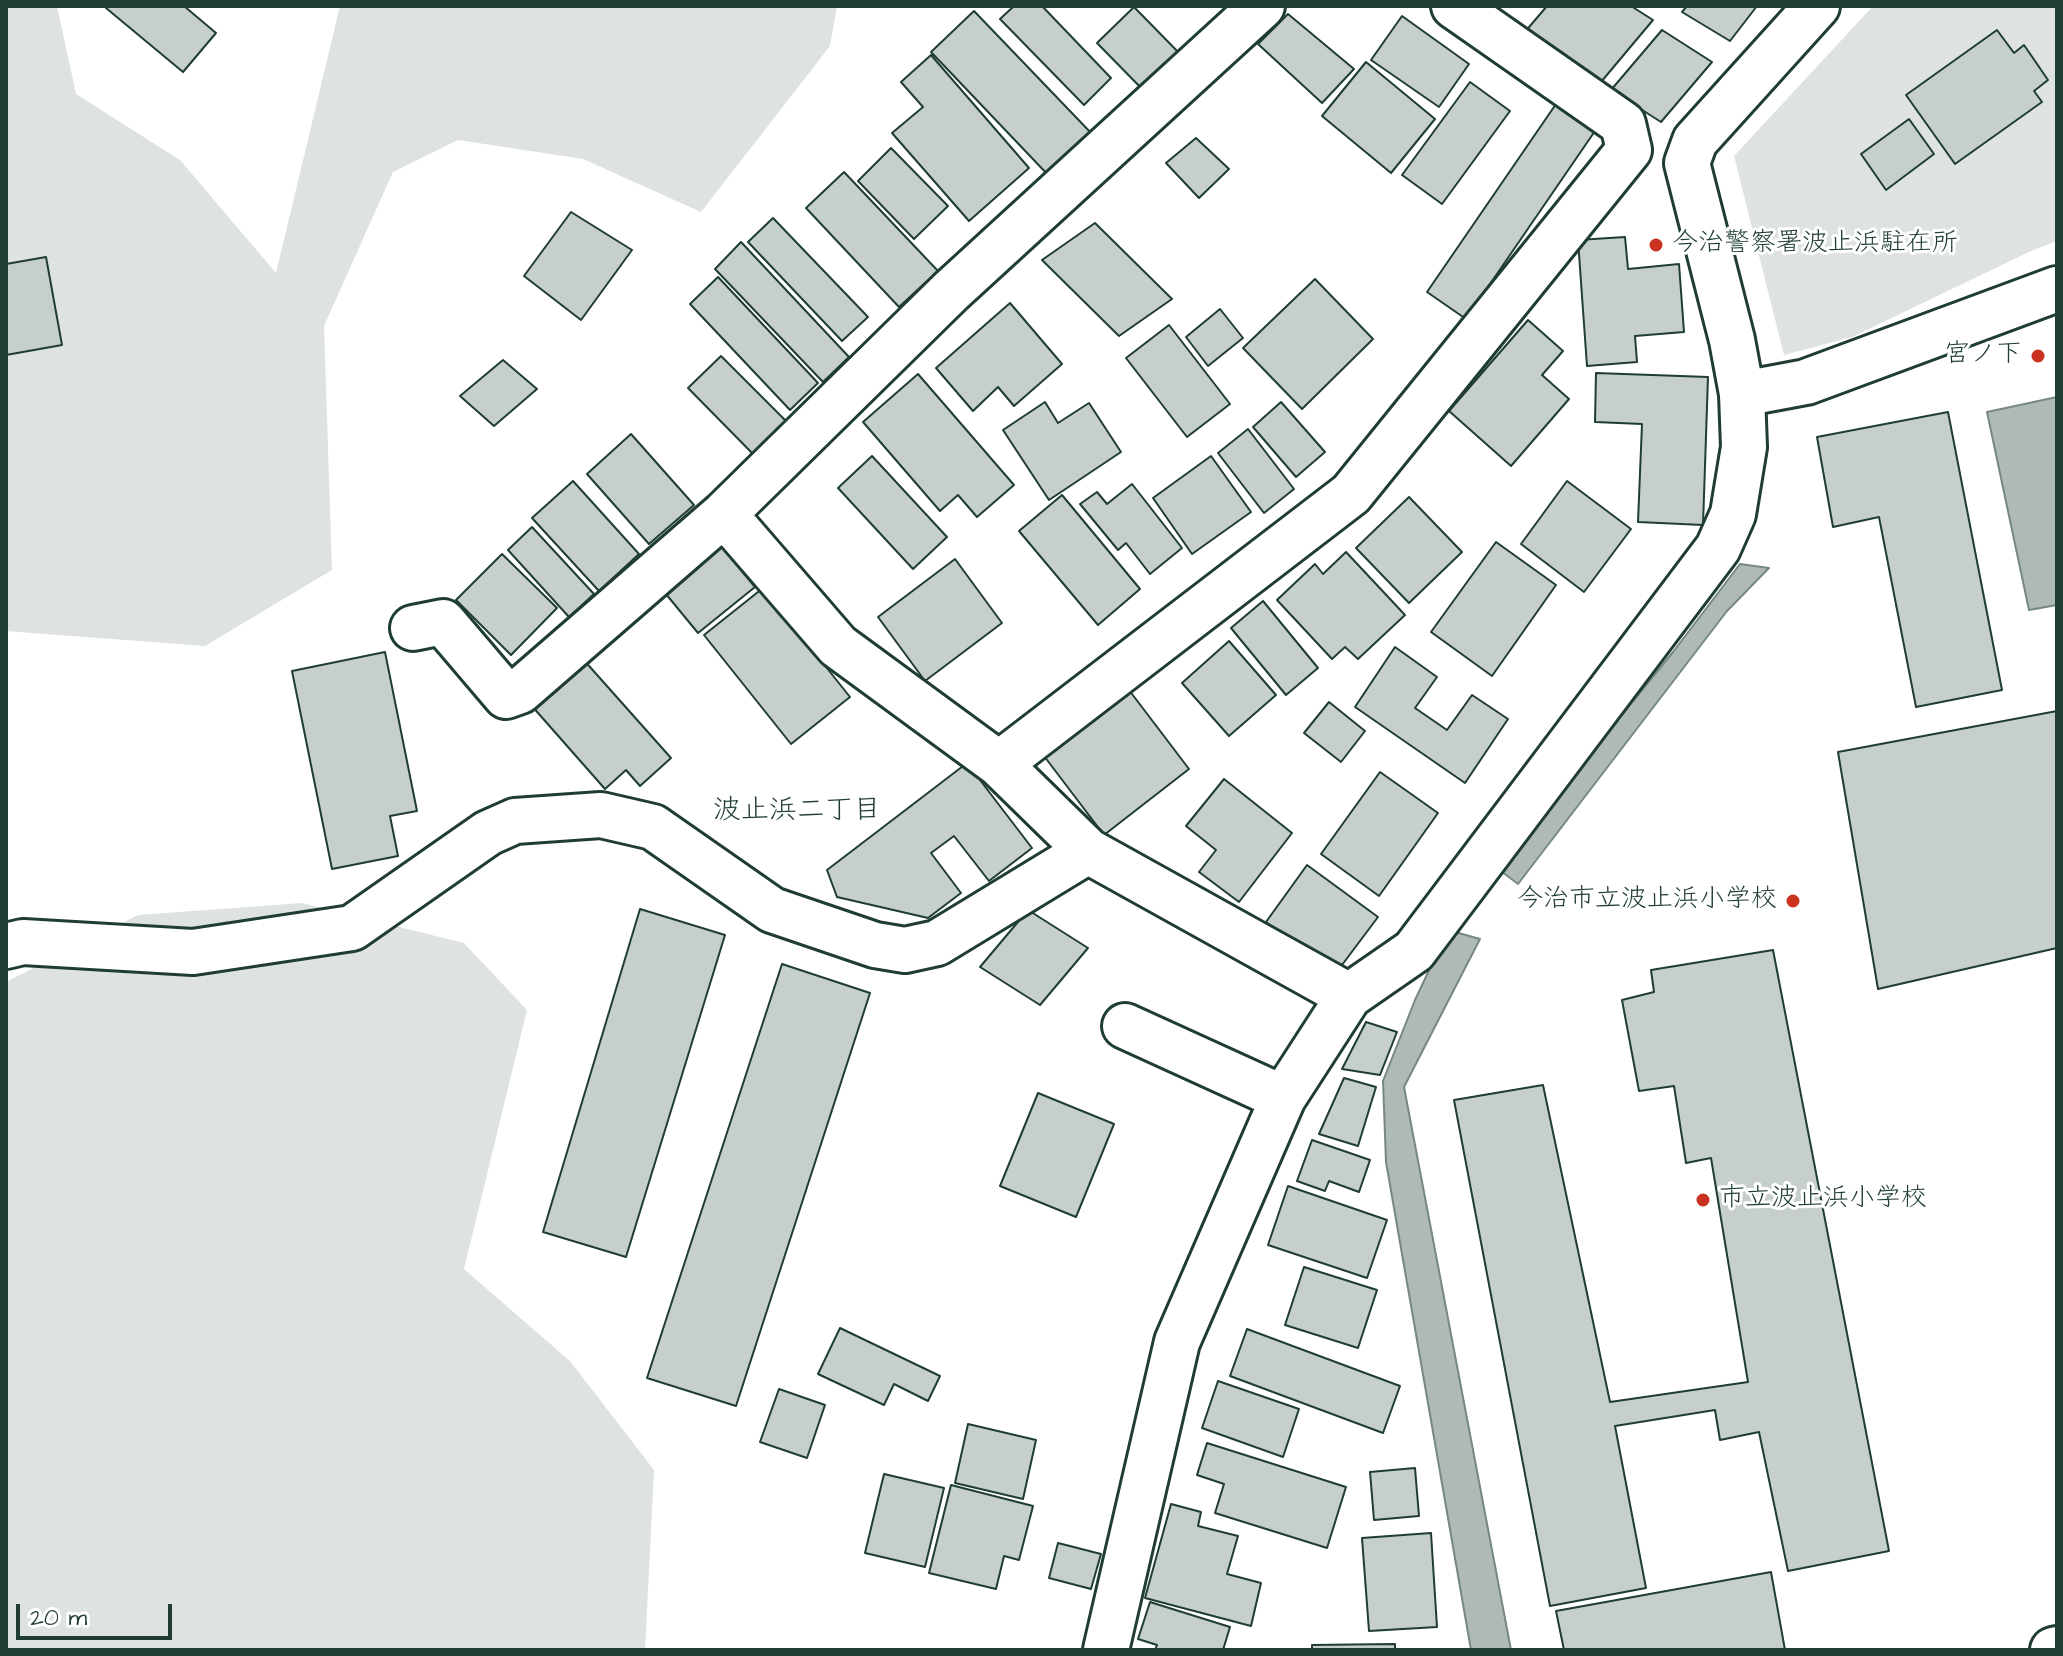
<!DOCTYPE html>
<meta charset="utf-8">
<style>
body{margin:0}
#map{position:relative;width:2063px;height:1656px;overflow:hidden;background:#fff;font-family:"Architects Daughter",sans-serif}
canvas{display:block}
.frame{position:absolute;inset:0;border:8px solid #1f3d34;pointer-events:none}
.scale{position:absolute;left:16px;top:1604px;width:156px;height:36px;box-sizing:border-box;border:4px solid #1f3d34;border-top:0;padding-left:10px;font-size:24px;line-height:28px;white-space:nowrap;color:#1f3d34;-webkit-text-stroke:6px #fff;paint-order:stroke}
</style>
<div id="map">
<canvas width="2063" height="1656"></canvas>
<div class="frame"></div>
<div class="scale">20 m</div>
</div>
<script>
const g = document.querySelector('canvas').getContext('2d');
g.lineJoin = 'round';
function paint(path, color) { g.fillStyle = color; g.fill(path, 'evenodd'); }
function stroke(path, color, width, dash) { g.strokeStyle = color; g.lineWidth = width; g.lineCap = dash ? 'butt' : 'round'; g.setLineDash(dash || []); g.stroke(path); }
function write(font, color, halo, rows, align = 'center') {
  g.font = font + ' "Architects Daughter","Klee One",sans-serif'; g.lineWidth = 6; g.setLineDash([]); g.textBaseline = 'middle'; g.strokeStyle = halo; g.fillStyle = color; for (const [text, x, y, turn = 0] of rows) {
    g.save(); g.translate(x, y); g.rotate((+turn || 0) * Math.PI / 180); g.textAlign = isNaN(turn) ? turn : align; if (halo) g.strokeText(text, 0, 0); g.fillText(text, 0, 0); g.restore();
  }
}
const green = new Path2D(`
 M 6,6 L 57,6 L 76,94 L 180,160 L 276,273 L 340,6 L 837,6 L 830,46 L 701,212 L 583,159 L 458,140 L 393,172 L 324,326 L 332,570 L 205,646 L 6,631 Z
 M 1873,6 L 2057,6 L 2057,241 L 2031,251 L 1852,337 L 1784,355 L 1734,156 Z
 M 302,903 L 464,943 L 527,1010 L 464,1269 L 570,1361 L 654,1470 L 645,1650 L 6,1650 L 6,982 L 138,915 Z`);
const water = new Path2D(`
 M 2057,397 L 2057,605 L 2029,610 L 1987,412 Z
 M 1740,564 L 1769,568 L 1727,611 L 1518,884 L 1497,868 L 1673,652 Z
 M 1448,930 L 1480,939 L 1404,1087 L 1511,1650 L 1471,1650 L 1386,1162 L 1383,1081 L 1415,1000 Z`);
const building = new Path2D(`
 M 108,6 L 184,6 L 216,33 L 183,72 L 106,8 Z
 M 1014,6 L 1042,6 L 1111,78 L 1084,105 L 1000,19 Z
 M 1547,6 L 1631,6 L 1653,20 L 1601,82 L 1524,33 Z
 M 1687,6 L 1757,6 L 1730,41 L 1682,12 Z
 M 1134,7 L 1184,58 L 1147,94 L 1097,43 Z
 M 974,11 L 1093,135 L 1050,177 L 931,52 Z
 M 1288,14 L 1354,69 L 1322,103 L 1258,44 Z
 M 1402,16 L 1469,64 L 1439,107 L 1371,60 Z
 M 1662,30 L 1712,62 L 1661,122 L 1611,90 Z
 M 1997,30 L 2014,53 L 2024,45 L 2048,80 L 2034,91 L 2042,102 L 1955,164 L 1906,95 Z
 M 931,55 L 1029,168 L 969,221 L 892,133 L 923,107 L 901,82 Z
 M 1366,62 L 1435,119 L 1391,173 L 1322,116 Z
 M 1470,82 L 1510,111 L 1442,204 L 1402,175 Z
 M 1556,104 L 1595,131 L 1466,319 L 1427,292 Z
 M 1909,119 L 1934,154 L 1886,190 L 1861,154 Z
 M 1196,138 L 1229,169 L 1199,198 L 1166,163 Z
 M 891,148 L 948,206 L 914,239 L 858,181 Z
 M 844,172 L 938,271 L 899,307 L 806,208 Z
 M 571,212 L 632,250 L 581,320 L 524,276 Z
 M 773,218 L 868,317 L 842,341 L 748,242 Z
 M 1095,223 L 1172,299 L 1119,336 L 1042,260 Z
 M 1625,237 L 1628,269 L 1679,264 L 1684,332 L 1635,336 L 1637,362 L 1587,366 L 1578,240 Z
 M 741,242 L 849,357 L 823,382 L 715,269 Z
 M 46,257 L 62,345 L 6,355 L 6,264 Z
 M 718,277 L 818,383 L 790,410 L 690,304 Z
 M 1315,279 L 1373,339 L 1302,409 L 1243,348 Z
 M 1010,303 L 1062,364 L 1014,406 L 998,387 L 973,411 L 936,368 Z
 M 1220,309 L 1243,338 L 1208,366 L 1186,337 Z
 M 1528,320 L 1563,351 L 1542,375 L 1569,399 L 1511,466 L 1449,411 Z
 M 1169,325 L 1230,404 L 1187,437 L 1126,358 Z
 M 721,356 L 787,422 L 754,455 L 688,388 Z
 M 503,360 L 537,389 L 494,426 L 460,396 Z
 M 1596,373 L 1708,377 L 1703,525 L 1638,522 L 1642,424 L 1595,422 Z
 M 918,374 L 1014,485 L 977,517 L 958,495 L 940,511 L 863,422 Z
 M 1045,402 L 1058,423 L 1089,403 L 1121,452 L 1049,500 L 1003,430 Z
 M 1281,402 L 1325,452 L 1296,477 L 1253,427 Z
 M 1948,412 L 2002,690 L 1916,707 L 1879,517 L 1833,527 L 1817,437 Z
 M 1248,429 L 1294,489 L 1264,513 L 1218,453 Z
 M 631,434 L 694,505 L 649,544 L 587,474 Z
 M 872,456 L 947,537 L 913,569 L 838,488 Z
 M 1211,456 L 1251,512 L 1192,554 L 1153,498 Z
 M 573,481 L 639,554 L 599,591 L 532,518 Z
 M 1567,481 L 1631,529 L 1584,592 L 1521,544 Z
 M 1132,484 L 1182,548 L 1150,574 L 1126,543 L 1118,550 L 1080,504 L 1097,492 L 1107,504 Z
 M 1062,495 L 1140,589 L 1098,625 L 1019,531 Z
 M 1409,497 L 1462,552 L 1409,603 L 1356,548 Z
 M 532,527 L 594,594 L 569,617 L 508,550 Z
 M 718,542 L 755,587 L 698,633 L 661,588 Z
 M 1496,542 L 1556,585 L 1492,676 L 1431,632 Z
 M 1346,552 L 1405,615 L 1358,659 L 1345,647 L 1332,659 L 1277,600 L 1315,564 L 1323,574 Z
 M 502,554 L 557,608 L 511,655 L 456,600 Z
 M 955,559 L 1002,623 L 925,681 L 878,617 Z
 M 763,588 L 850,697 L 791,744 L 704,635 Z
 M 1263,601 L 1318,668 L 1286,695 L 1231,628 Z
 M 1229,641 L 1276,695 L 1229,736 L 1182,683 Z
 M 1395,647 L 1437,677 L 1415,708 L 1447,730 L 1472,695 L 1508,719 L 1465,783 L 1355,707 Z
 M 385,652 L 417,811 L 390,816 L 398,856 L 332,869 L 292,671 Z
 M 582,658 L 671,758 L 640,786 L 626,770 L 605,789 L 531,705 Z
 M 1129,690 L 1189,769 L 1104,835 L 1044,756 Z
 M 1329,702 L 1365,731 L 1341,762 L 1304,733 Z
 M 2057,711 L 2057,948 L 1878,989 L 1838,752 Z
 M 967,763 L 1032,848 L 989,881 L 954,836 L 931,853 L 961,893 L 928,918 L 837,897 L 827,870 Z
 M 1380,772 L 1438,813 L 1379,896 L 1321,854 Z
 M 1224,779 L 1292,833 L 1239,902 L 1199,872 L 1216,850 L 1186,826 Z
 M 1307,865 L 1378,917 L 1336,973 L 1266,922 Z
 M 640,909 L 725,935 L 626,1257 L 543,1232 Z
 M 1028,910 L 1088,948 L 1040,1005 L 980,967 Z
 M 1773,950 L 1889,1551 L 1788,1571 L 1759,1432 L 1720,1440 L 1715,1410 L 1615,1426 L 1646,1588 L 1550,1606 L 1454,1100 L 1543,1085 L 1610,1402 L 1748,1382 L 1711,1158 L 1686,1163 L 1674,1086 L 1639,1091 L 1622,1000 L 1654,992 L 1651,970 Z
 M 782,964 L 870,993 L 736,1406 L 647,1378 Z
 M 1366,1022 L 1397,1032 L 1380,1075 L 1342,1069 Z
 M 1344,1078 L 1376,1087 L 1358,1146 L 1319,1134 Z
 M 1038,1093 L 1114,1124 L 1076,1217 L 1000,1186 Z
 M 1312,1140 L 1370,1160 L 1359,1192 L 1329,1181 L 1325,1191 L 1297,1181 Z
 M 1288,1186 L 1387,1220 L 1367,1278 L 1268,1245 Z
 M 1304,1267 L 1377,1290 L 1358,1348 L 1285,1325 Z
 M 840,1328 L 940,1376 L 928,1401 L 894,1384 L 884,1405 L 818,1374 Z
 M 1247,1329 L 1400,1386 L 1383,1433 L 1230,1376 Z
 M 1218,1381 L 1299,1409 L 1283,1457 L 1202,1428 Z
 M 779,1389 L 825,1405 L 807,1458 L 760,1442 Z
 M 968,1424 L 1036,1440 L 1023,1499 L 955,1483 Z
 M 1207,1443 L 1346,1487 L 1327,1548 L 1215,1513 L 1224,1484 L 1197,1475 Z
 M 1415,1468 L 1419,1516 L 1374,1520 L 1370,1472 Z
 M 884,1474 L 944,1488 L 925,1567 L 865,1553 Z
 M 951,1485 L 1033,1506 L 1019,1560 L 1004,1556 L 996,1589 L 929,1573 Z
 M 1171,1504 L 1201,1512 L 1198,1526 L 1238,1536 L 1227,1574 L 1261,1583 L 1251,1626 L 1145,1598 Z
 M 1431,1533 L 1437,1627 L 1369,1631 L 1362,1538 Z
 M 1058,1543 L 1101,1554 L 1091,1589 L 1049,1578 Z
 M 1771,1572 L 1785,1650 L 1564,1650 L 1556,1611 Z
 M 1150,1602 L 1230,1627 L 1223,1650 L 1155,1650 L 1157,1645 L 1138,1639 Z
 M 1395,1644 L 1395,1650 L 1312,1650 L 1312,1645 Z`);
const street = new Path2D(`
 M 1454,6 L 1623,124 L 1629,150
 M 724,514 L 838,646 L 999,764 L 1088,851 L 1349,996
 M 413,628 L 443,622 L 506,696 L 520,691 L 724,514 L 951,291 L 1262,6
 M 999,764 L 1351,494 L 1629,150
 M 6,946 L 23,942 L 193,952 L 352,928 L 488,833 L 515,821 L 601,815 L 653,827 L 772,910 L 875,945 L 905,950 L 937,943 L 1088,851
 M 1125,1026 L 1283,1098
 M 1106,1650 L 1177,1342 L 1283,1098 L 1349,996 L 1414,951 L 1718,548 L 1733,514 L 1744,447 L 1742,394 L 1732,340 L 1687,163 L 1695,141 L 1817,6
 M 2053,1650 L 2057,1649`);
const secondary = new Path2D(`
 M 1742,394 L 1806,382 L 2057,289`);
const markers = [
 [1656,245,8,"#c8321e"],
 [2038,356,8,"#c8321e"],
 [1793,901,8,"#c8321e"],
 [1703,1200,8,"#c8321e"]
];
const poiNames = [
 ["今治警察署波止浜駐在所",1672,245],
 ["宮ノ下",2022,356,"right"],
 ["今治市立波止浜小学校",1777,901,"right"],
 ["市立波止浜小学校",1719,1200]
];
const neighbourhoodNames = [
 ["波止浜二丁目",797,812]
];
paint(green, '#dee3e2');
paint(water, '#afbab7');
stroke(water, '#758883', 2);
paint(building, '#c7cfcc');
stroke(building, '#1f3d34', 2);
stroke(street, '#1f3d34', 50);
stroke(secondary, '#1f3d34', 50);
stroke(street, '#fff', 44);
stroke(secondary, '#fff', 44);
for (const [x, y, r, color] of markers) { const dot = new Path2D(); dot.arc(x, y, r, 0, 2 * Math.PI); g.fillStyle = color; g.fill(dot); stroke(dot, '#fff', 3); }
write('26px', '#1f3d34', '#fff', poiNames, 'left');
write('28px', '#1f3d34', '#fff', neighbourhoodNames);
</script>
